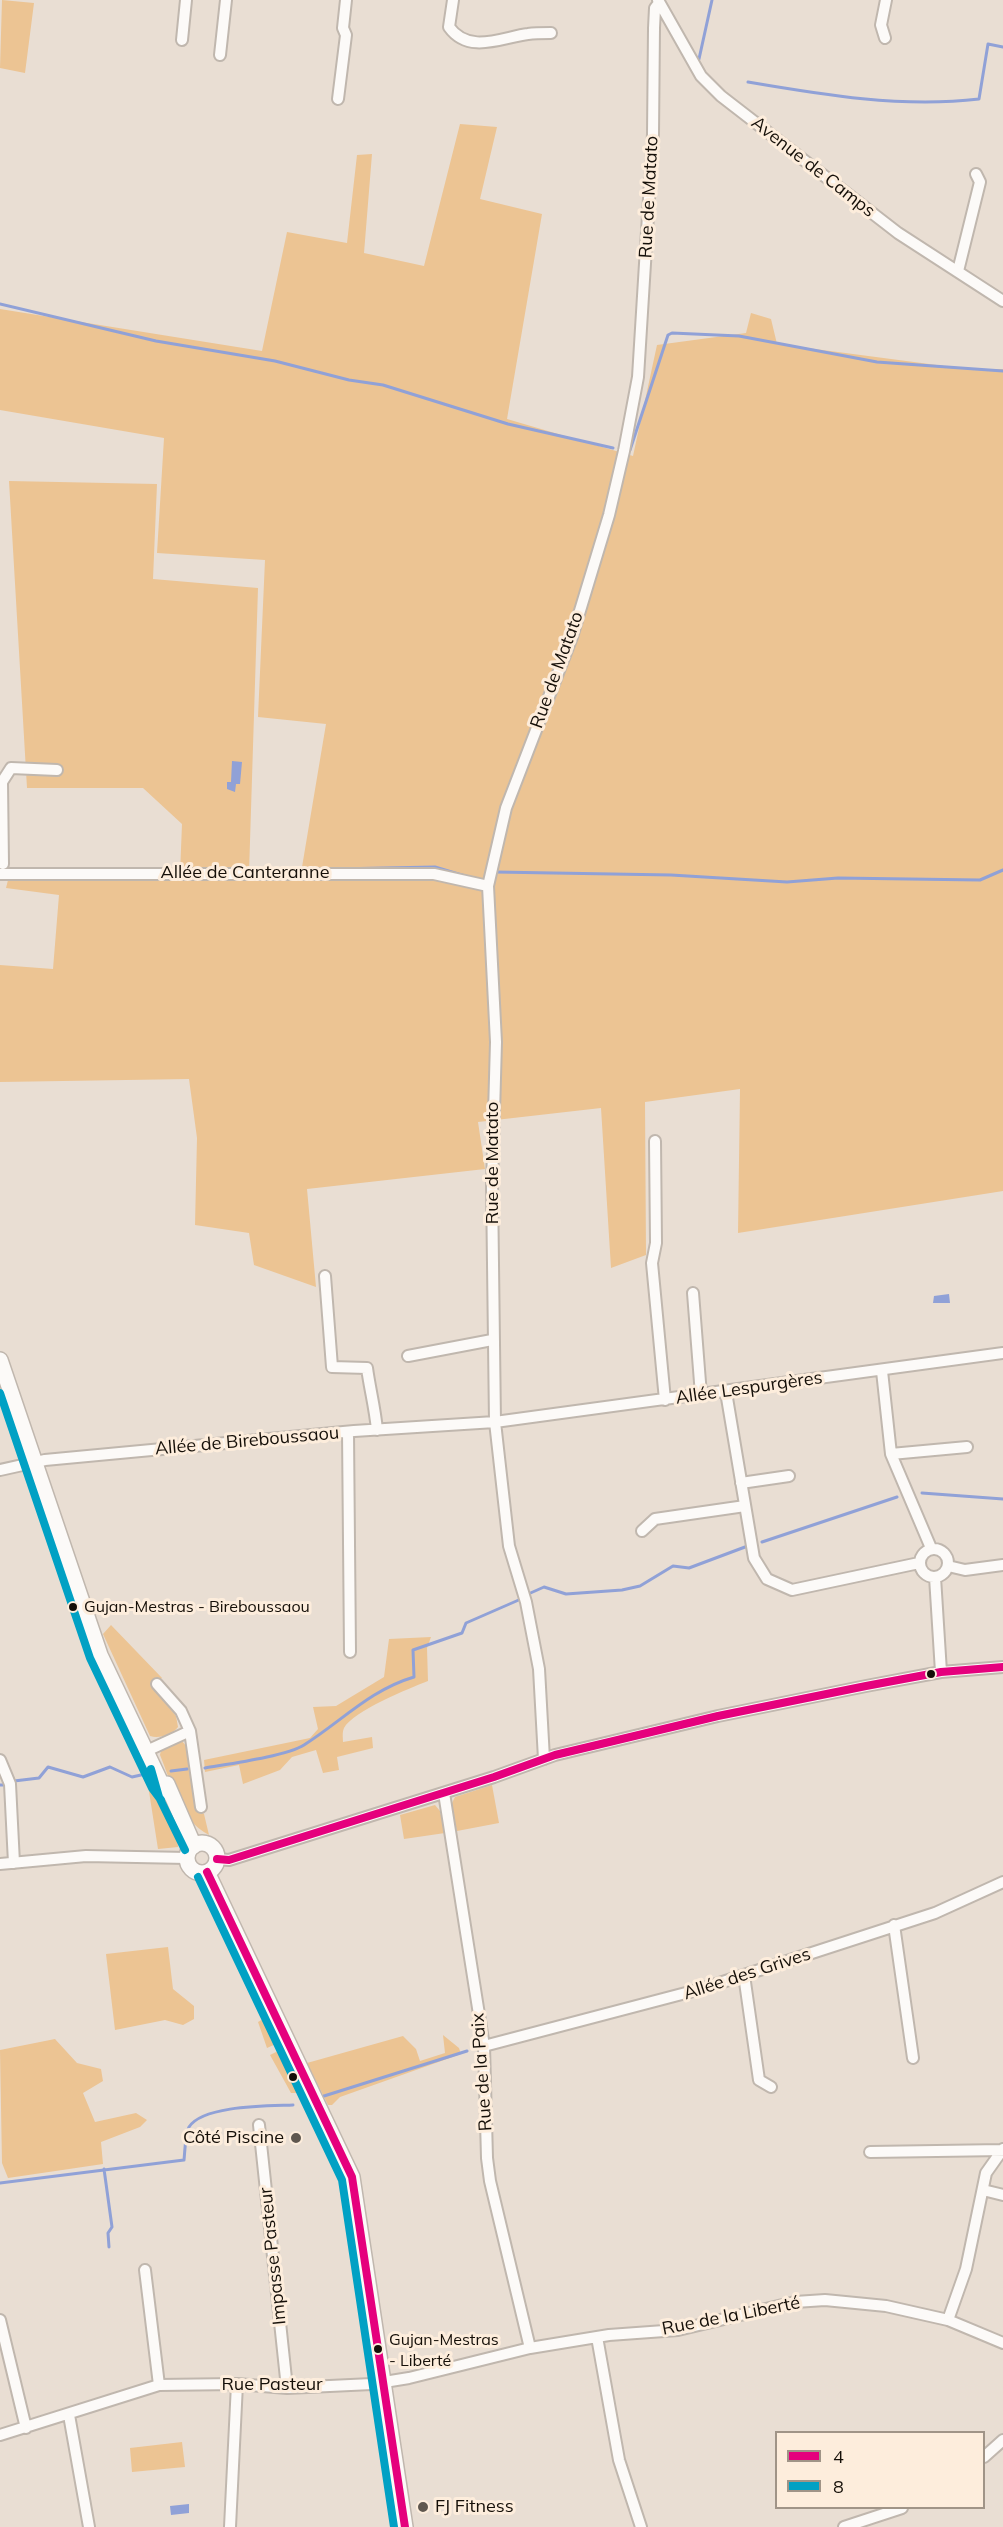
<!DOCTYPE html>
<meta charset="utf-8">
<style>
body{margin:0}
#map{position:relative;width:1003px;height:2527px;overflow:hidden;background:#e9ded3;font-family:Mulish,sans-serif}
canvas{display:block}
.legend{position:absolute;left:775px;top:2431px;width:210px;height:78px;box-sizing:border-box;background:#fdeddc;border:2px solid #a09487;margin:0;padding:8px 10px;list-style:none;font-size:18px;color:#150f08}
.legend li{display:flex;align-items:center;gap:12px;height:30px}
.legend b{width:30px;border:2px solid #a09487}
</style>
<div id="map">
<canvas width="1003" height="2527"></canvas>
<ul class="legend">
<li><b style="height:8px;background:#e5007d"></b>4</li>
<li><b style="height:8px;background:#01a1c4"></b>8</li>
</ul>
</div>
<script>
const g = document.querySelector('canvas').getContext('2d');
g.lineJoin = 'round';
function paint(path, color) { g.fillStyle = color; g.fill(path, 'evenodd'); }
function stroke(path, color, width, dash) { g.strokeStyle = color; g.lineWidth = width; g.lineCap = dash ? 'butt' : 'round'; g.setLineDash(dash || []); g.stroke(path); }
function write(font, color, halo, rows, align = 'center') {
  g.font = font + ' Mulish,sans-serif'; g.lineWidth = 6; g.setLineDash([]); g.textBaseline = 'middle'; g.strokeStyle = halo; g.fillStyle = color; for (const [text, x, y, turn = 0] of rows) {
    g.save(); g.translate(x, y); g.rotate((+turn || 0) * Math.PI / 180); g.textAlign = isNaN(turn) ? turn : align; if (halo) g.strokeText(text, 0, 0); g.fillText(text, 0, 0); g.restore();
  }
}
const green = new Path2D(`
 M 2,0 L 34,3 L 25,73 L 0,68 Z
 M 460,124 L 497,127 L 480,199 L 542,214 L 507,419 L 633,456 L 657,345 L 746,333 L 751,313 L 771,319 L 777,344 L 967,369 L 1003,369 L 1003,1191 L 738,1233 L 740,1089 L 645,1102 L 646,1255 L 611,1268 L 601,1108 L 478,1122 L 485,1169 L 307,1189 L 316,1287 L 254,1265 L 249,1233 L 195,1225 L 197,1138 L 189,1079 L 0,1082 L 0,965 L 53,969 L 59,895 L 6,888 L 9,876 L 180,874 L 182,824 L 143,788 L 27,788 L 9,481 L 157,484 L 153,579 L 258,588 L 249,873 L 301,873 L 326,724 L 258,717 L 265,560 L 157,553 L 164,438 L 0,410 L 0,309 L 262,351 L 287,232 L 347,243 L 357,155 L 372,154 L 364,253 L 424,266 Z
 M 111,1625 L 162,1678 L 153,1687 L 176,1716 L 178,1727 C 172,1735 159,1739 150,1736 L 103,1634 Z
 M 431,1637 L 427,1648 L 428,1681 C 410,1688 353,1711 344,1728 C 342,1733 343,1737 343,1742 L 372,1737 L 373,1748 L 337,1757 L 339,1770 L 323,1773 L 316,1750 L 292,1757 L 280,1770 L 243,1784 L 239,1765 L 205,1772 L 204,1760 L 310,1738 L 318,1729 L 313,1707 L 336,1706 L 384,1677 L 389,1639 Z
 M 181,1740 L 188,1748 L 197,1807 L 204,1814 L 209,1835 C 179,1819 172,1784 160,1755 L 161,1750 Z
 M 145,1766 L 177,1831 L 178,1847 L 158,1849 Z
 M 492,1785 L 499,1823 L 457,1831 L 451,1805 L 455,1797 Z
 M 435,1805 L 440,1811 L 445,1833 L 404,1839 L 400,1815 Z
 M 168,1947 L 173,1989 L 194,2006 L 194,2019 L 183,2025 L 165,2020 L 115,2030 L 106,1954 Z
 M 265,2018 L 270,2020 L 280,2038 L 278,2043 L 267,2048 L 258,2022 Z
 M 443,2035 L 459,2048 L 461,2054 L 340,2097 L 332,2105 L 328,2105 L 307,2063 L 403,2036 L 416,2049 L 420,2061 L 445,2053 Z
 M 55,2039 L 77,2063 L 101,2069 L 103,2081 L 83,2093 L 95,2122 L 136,2113 L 147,2120 L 140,2127 L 101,2142 L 103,2164 L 8,2178 L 2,2163 L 0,2050 Z
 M 282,2049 L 297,2093 L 291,2093 L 270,2055 Z
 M 182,2442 L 185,2467 L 132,2472 L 130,2448 Z`);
const water = new Path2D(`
 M 232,761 L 242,762 L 240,784 L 236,784 L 235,792 L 227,789 L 227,782 L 231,782 Z
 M 949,1294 L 950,1303 L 933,1303 L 934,1296 Z
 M 189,2504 L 189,2513 L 171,2515 L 170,2506 Z`);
const stream = new Path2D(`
 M 699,59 L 712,0
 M 748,82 C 824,95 901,108 979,99 L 988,44 L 1003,47
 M 0,304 L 156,341 L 275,361 L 349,380 L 383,385 L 508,424 L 613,448
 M 630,450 L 668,335 L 672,333 L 739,336 L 877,362 L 1003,371
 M 38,869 L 238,869
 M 335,869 L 435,867 L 465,876
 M 495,872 L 671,875 L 787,882 L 838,878 L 980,880 L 1003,870
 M 922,1493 L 1003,1499
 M 762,1542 L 897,1497
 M 526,1595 L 544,1587 L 566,1594 L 622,1590 L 640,1586 L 673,1566 L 689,1568 L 745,1547
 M 205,1768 C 228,1764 287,1756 304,1745 C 342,1721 370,1690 414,1677 L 413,1650 L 462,1633 L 466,1623 L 521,1599
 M 171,1771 L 187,1769
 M 14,1781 L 39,1778 L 48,1767 L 83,1777 L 110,1767 L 132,1777 L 150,1773
 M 0,1785 L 3,1785
 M 324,2096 L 467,2051
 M 104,2169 L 112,2227 L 108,2233 L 109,2247
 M 0,2183 L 184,2160 C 185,2151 185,2135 189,2127 C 203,2105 269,2106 293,2105`);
const street = new Path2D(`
 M 453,0 L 449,27 C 469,55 503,37 528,34 C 535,33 543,33 551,33
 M 658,0 L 701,76 L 721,96 L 898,233 L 1003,301
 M 885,38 L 881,25 L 886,0
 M 182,40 L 186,0
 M 220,55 L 226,0
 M 338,99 L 346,35 L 343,28 L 346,0
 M 958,271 L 980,182 L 976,174
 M 3,864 L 2,782 L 11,768 L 57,770
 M 0,874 L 434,874 L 488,886
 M 655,1141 L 656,1243 L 652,1263 L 665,1400
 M 325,1276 L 332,1367 L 367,1368 C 370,1390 375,1408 377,1430
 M 693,1293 L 701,1395
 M 408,1356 L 492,1340
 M 882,1371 L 891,1454 L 931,1548
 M 726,1392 L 754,1558 L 767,1579 L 792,1590 L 919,1563
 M 348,1432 L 350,1652
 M 891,1454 L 967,1447
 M 0,1470 L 45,1460 L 354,1431 L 495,1422 L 1003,1353
 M 741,1483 L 789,1476
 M 642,1531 L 655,1519 L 745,1506
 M920 1563a14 14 0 1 1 28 0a14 14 0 1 1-28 0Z
 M 948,1566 L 965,1570 L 1003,1565
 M 935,1577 L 941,1672
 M 157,1684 L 181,1711 L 190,1731 L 201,1807
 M 153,1748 L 190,1731
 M 544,1759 L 539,1669 L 526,1602 L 509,1546 L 495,1422 L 492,1185 L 496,1042 L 488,886 L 506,808 L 572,637 L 609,515 L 624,451 L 638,377 L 653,134 L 654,28 L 655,8 L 659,3
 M 0,1760 L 10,1784 L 14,1863
 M 444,1793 L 484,2046 L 487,2158 L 490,2181 L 530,2348
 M 217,1859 L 229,1860 L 494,1777 L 555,1755 L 718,1716 L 866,1686 L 941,1672 L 1003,1667
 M 0,1864 L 86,1856 L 187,1858
 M 894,1925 L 913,2058
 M 744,1975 L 759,2080 L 771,2087
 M 484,2046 L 701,1989 L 935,1913 L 1003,1882
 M 259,2125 L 287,2388
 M 870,2152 L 1003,2150
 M 983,2190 L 1003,2195
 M 145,2270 L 159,2385
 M 0,2320 L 26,2428
 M 948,2320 L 966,2269 L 986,2173 L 1003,2149
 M 597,2337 L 619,2460 L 641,2527
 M 69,2415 L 89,2527
 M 0,2435 L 159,2385 L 237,2384 L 287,2388 L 372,2384 L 409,2378 L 530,2348 L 609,2335 L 678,2330 L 795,2302 L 825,2300 L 886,2306 L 948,2320 L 1003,2343
 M 984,2457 L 1003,2440
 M 230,2527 L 237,2384
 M 844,2527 L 902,2508`);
const secondary = new Path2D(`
 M 0,1360 L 100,1655 L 161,1783 L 169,1793
 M 167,1784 L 194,1846
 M187 1858a15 15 0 1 1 30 0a15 15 0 1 1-30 0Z
 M 207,1872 L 352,2177 L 405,2527`);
const bus1 = new Path2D(`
 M 217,1859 L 229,1860 L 494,1777 L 555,1755 L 718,1716 L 866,1686 L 941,1672 L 1003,1667
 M 207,1872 L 352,2177 L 405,2527`);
const bus2 = new Path2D(`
 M 0,1393 L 90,1658 L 152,1788 L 161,1800
 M 151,1769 L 159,1797 L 185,1850
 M 198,1877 L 342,2180 L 394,2527`);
const markers = [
 [73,1607,5,"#150f08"],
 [931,1674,5,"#150f08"],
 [293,2077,5,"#150f08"],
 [296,2138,6,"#5f574f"],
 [378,2349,5,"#150f08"],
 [423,2507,6,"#5f574f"]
];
const busNames = [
 ["Gujan-Mestras - Bireboussaou",84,1607],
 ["Gujan-Mestras",389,2340],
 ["- Liberté",389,2361]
];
const streetNames = [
 ["Avenue de Camps",813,167,38],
 ["Rue de Matato",649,197,-87],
 ["Rue de Matato",557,670,-70],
 ["Allée de Canteranne",245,873],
 ["Rue de Matato",493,1163,-90],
 ["Allée Lespurgères",749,1388,-8],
 ["Allée de Bireboussaou",247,1441,-5],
 ["Allée des Grives",747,1974,-18],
 ["Rue de la Paix",482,2072,-94],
 ["Impasse Pasteur",273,2256,-96],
 ["Rue de la Liberté",731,2316,-11],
 ["Rue Pasteur",272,2385]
];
const poiNames = [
 ["Côté Piscine",284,2138],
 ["FJ Fitness",435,2507,"left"]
];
paint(green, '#ecc493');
paint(water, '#90a1d7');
stroke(stream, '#90a1d7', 3);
stroke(street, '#c0b7ae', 14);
stroke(secondary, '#c0b7ae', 18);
stroke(street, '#fcfaf8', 10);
stroke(secondary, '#fcfaf8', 15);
stroke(bus1, '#e5007d', 8);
stroke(bus2, '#01a1c4', 8);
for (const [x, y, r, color] of markers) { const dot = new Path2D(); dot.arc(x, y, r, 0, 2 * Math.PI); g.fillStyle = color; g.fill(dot); stroke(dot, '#fdeddc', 2); }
write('16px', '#150f08', '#fdeddc', busNames, 'left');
write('18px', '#150f08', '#fdeddc', streetNames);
write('18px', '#150f08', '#fdeddc', poiNames, 'right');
</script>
